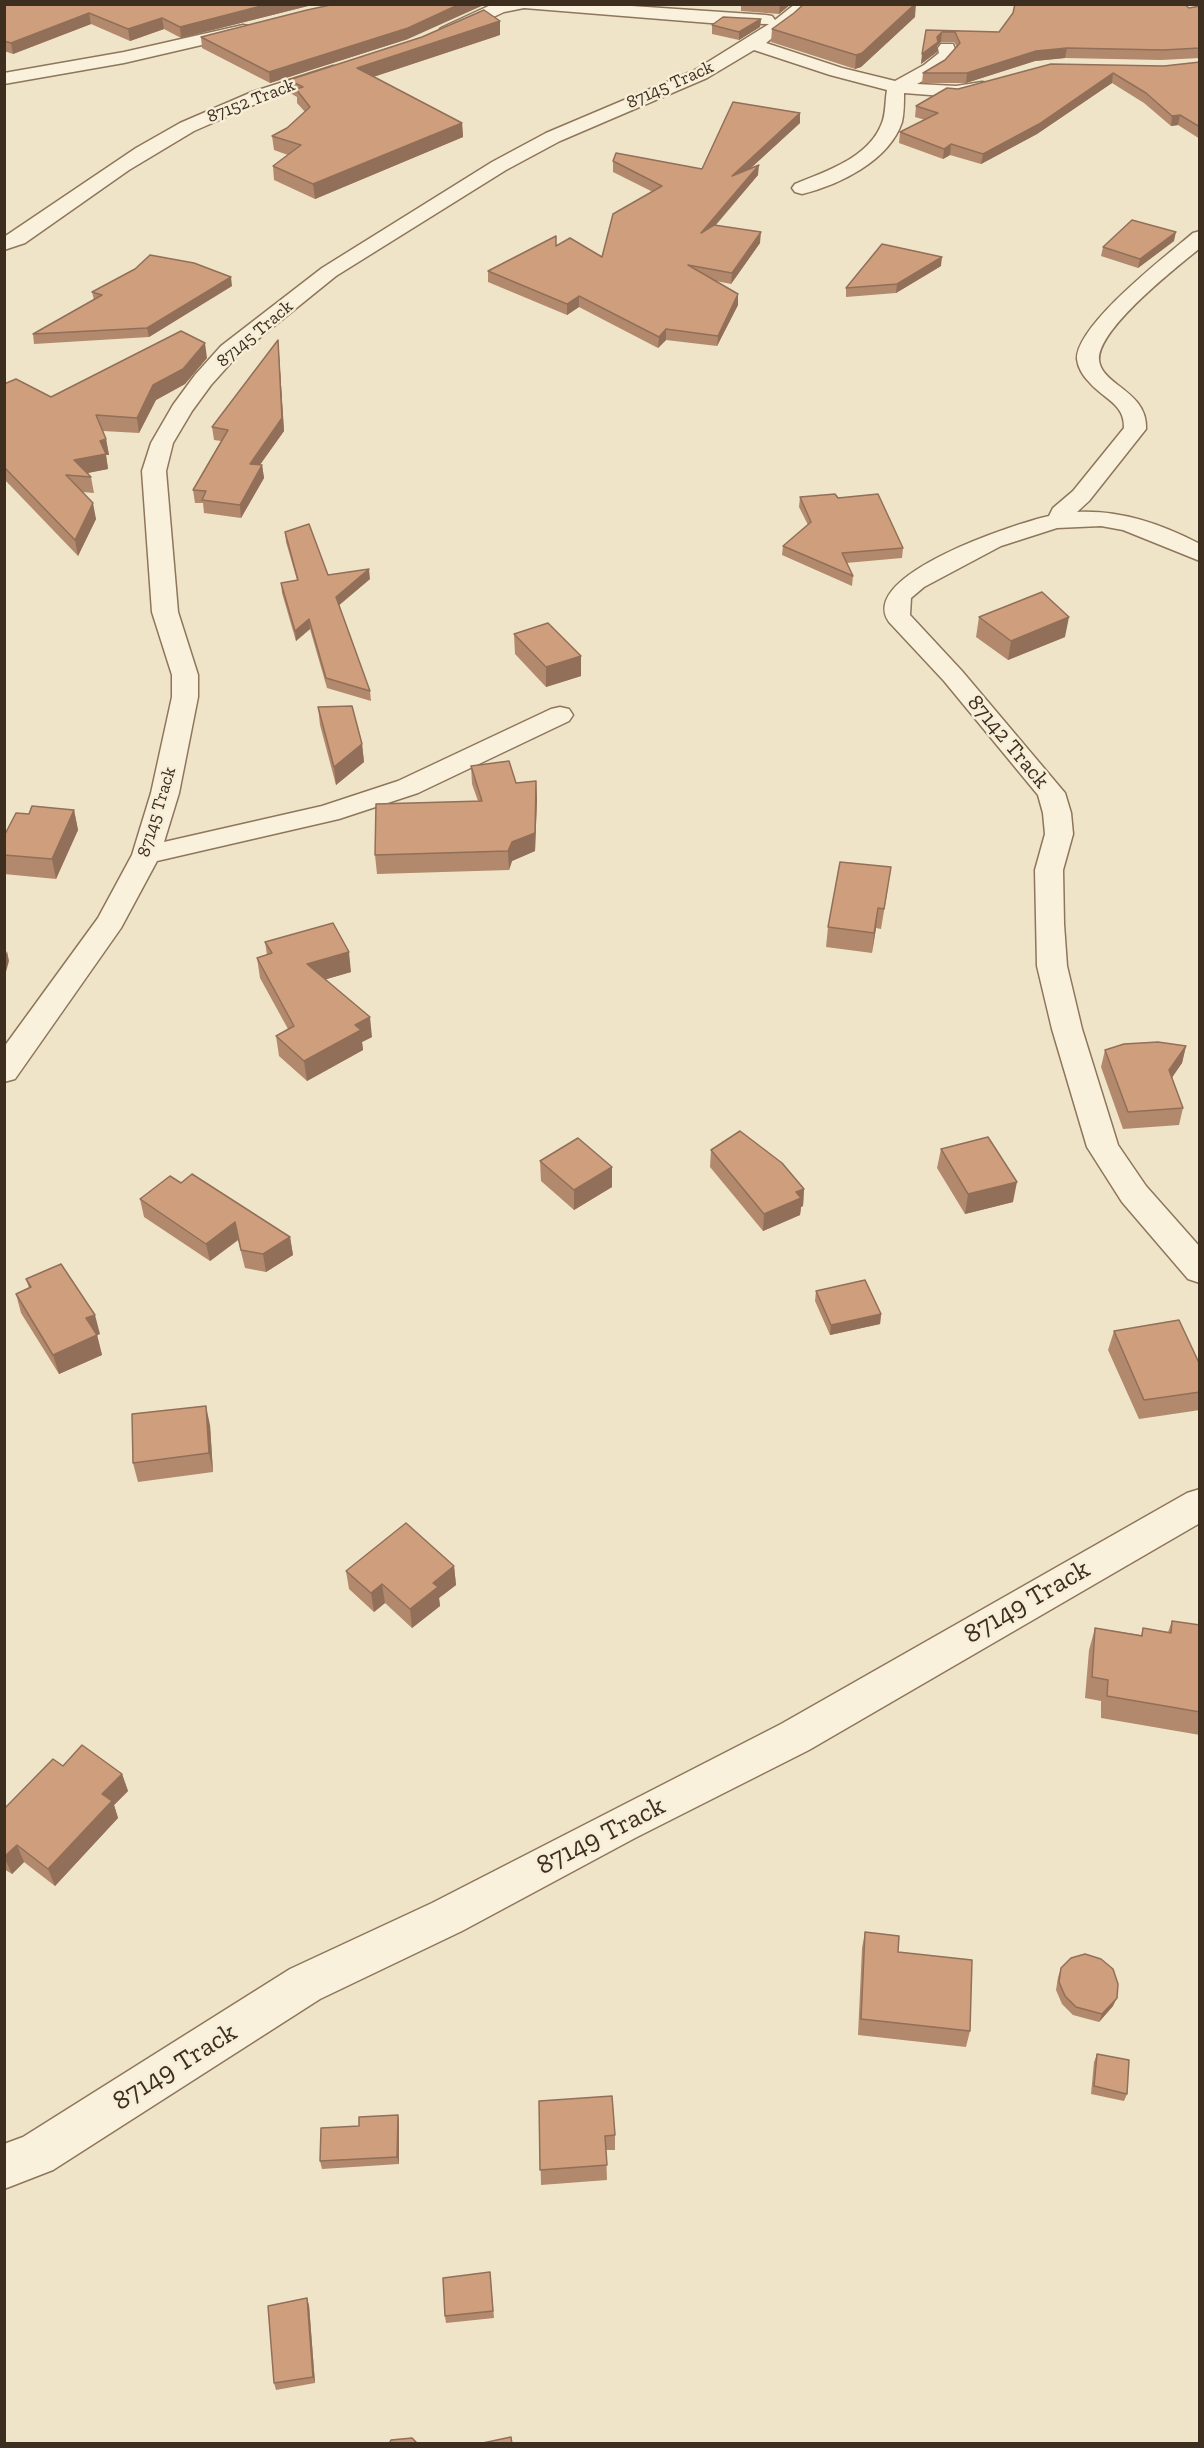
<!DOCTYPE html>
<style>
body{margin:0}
#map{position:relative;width:1204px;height:2448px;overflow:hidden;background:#f0e4c8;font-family:"Zilla Slab",serif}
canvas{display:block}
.frame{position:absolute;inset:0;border:6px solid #3d2e20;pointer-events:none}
</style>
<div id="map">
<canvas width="1204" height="2448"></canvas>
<div class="frame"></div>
</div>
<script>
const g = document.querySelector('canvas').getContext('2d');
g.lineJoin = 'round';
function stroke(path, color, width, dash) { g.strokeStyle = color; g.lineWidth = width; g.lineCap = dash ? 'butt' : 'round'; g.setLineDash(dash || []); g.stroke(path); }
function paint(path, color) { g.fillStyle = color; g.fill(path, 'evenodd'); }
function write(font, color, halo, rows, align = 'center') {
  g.font = font + ' "Zilla Slab",serif'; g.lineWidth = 5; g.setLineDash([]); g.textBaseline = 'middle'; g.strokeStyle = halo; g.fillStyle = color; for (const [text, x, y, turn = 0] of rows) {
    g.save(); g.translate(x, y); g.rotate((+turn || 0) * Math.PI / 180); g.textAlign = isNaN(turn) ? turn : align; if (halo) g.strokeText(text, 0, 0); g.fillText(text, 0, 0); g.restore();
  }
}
const minor = new Path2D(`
 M 493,4 L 602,4 L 766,15 L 772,16 L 775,20 L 795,4 L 814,4 L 766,43 L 842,68 L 895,81 L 924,65 L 939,53 L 938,48 L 941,44 L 953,44 L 957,54 C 947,68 932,76 917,84 L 956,86 L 982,82 L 988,83 L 991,87 L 988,91 L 956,97 L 904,93 C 904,103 904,113 902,122 C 889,161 839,185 802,194 L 795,192 L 792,188 L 795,184 C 826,171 869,158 882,123 C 886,113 885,101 887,90 L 830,75 L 754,50 L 707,78 L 560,141 L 506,170 L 336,276 L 237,356 L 211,385 L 192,411 L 173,443 L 166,471 L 178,612 L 198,675 L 198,697 L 179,793 L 164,842 L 322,806 L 398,781 L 551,709 L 560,707 L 569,709 L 573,715 L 569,721 L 418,793 L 339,819 L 157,861 L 121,928 L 15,1079 L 4,1082 L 4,1047 L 98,918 L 132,855 L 151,793 L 172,697 L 172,675 L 152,612 L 142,471 L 151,443 L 173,405 L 195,375 L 221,346 L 322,268 L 492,162 L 546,133 L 695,70 L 769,24 L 710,23 L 524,8 L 504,12 L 453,36 L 441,36 L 438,32 L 441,28 Z
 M 243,25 L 249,26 L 252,30 L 249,34 L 124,63 L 4,84 L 4,73 L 124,52 Z
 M 333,66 L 339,67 L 342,71 L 339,75 L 265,100 L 194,131 L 129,170 L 25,243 L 4,250 L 4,237 L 136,148 L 180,123 L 252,92 Z
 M 1200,231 L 1200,248 C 1177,267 1097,329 1099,360 C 1100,370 1107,376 1114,382 C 1131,395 1147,406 1146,429 L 1089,501 L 1077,512 C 1121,510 1161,524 1200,544 L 1200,561 L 1123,530 L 1101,526 L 1057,528 L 1001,546 L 924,587 L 911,598 L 910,615 L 962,671 L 1065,793 L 1071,813 L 1073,834 L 1063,870 L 1064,924 L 1067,966 L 1082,1029 L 1118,1145 L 1146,1186 L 1200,1247 L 1200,1283 L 1188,1279 L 1122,1202 L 1087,1147 L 1052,1029 L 1037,966 L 1035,870 L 1045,834 L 1043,813 L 1038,795 L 944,681 L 889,622 C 856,575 1017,523 1049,516 L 1053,508 L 1073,491 L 1124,428 C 1125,404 1104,399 1090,383 C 1084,377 1078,368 1077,359 C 1076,325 1167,255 1193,233 Z
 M 1200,1489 L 1200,1523 L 809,1750 L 635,1838 L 462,1931 L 320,1999 L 53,2170 L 4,2189 L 4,2144 L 23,2137 L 290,1969 L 432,1903 L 781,1724 L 1187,1493 Z`);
const wall = new Path2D(`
 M 4,4 L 316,4 L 181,38 L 164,29 L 130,41 L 91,24 L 13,54 L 4,51 Z
 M 741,4 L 791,4 L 779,14 L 741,11 Z
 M 1200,6 L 1200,58 L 1161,60 L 1065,58 L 1035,61 L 966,83 L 922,83 L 923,73 L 945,60 L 957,47 L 954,42 L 941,42 L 937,46 L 937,52 L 921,64 L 926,30 L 999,32 L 1189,8 Z
 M 915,17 L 861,67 L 855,69 L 771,42 L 772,29 Z
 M 761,19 L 760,27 L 739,40 L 712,34 L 712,25 Z
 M 500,35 L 373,77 L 462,123 L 463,137 L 315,199 L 274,180 L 273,166 L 288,155 L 274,150 L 272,136 L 287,128 L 305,112 L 297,103 L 297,97 L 290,93 L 289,80 Z
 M 201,37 L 408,39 L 270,83 L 202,48 Z
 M 1200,62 L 1200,139 L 1178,125 L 1171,126 L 1144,103 L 1112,83 L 1037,134 L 981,164 L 950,155 L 943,159 L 899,143 L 900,132 L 925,120 L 915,117 L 916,106 L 958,89 Z
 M 800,113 L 800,123 L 751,168 L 758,175 L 716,225 L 760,243 L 731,284 L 716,281 L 738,305 L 717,346 L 666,340 L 658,348 L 579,307 L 567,315 L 488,282 L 488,271 L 602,257 L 653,192 L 613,172 L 613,161 L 702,169 Z
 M 1174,241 L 1138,268 L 1101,256 L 1103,247 Z
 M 941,266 L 896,293 L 846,297 L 846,288 Z
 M 232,286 L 149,337 L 34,344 L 33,334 L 94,300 L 92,292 Z
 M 279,353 L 284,431 L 260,465 L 262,465 L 264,478 L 241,518 L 204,513 L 203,503 L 195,503 L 193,490 L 221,441 L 214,440 L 212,427 Z
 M 207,358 L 185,384 L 156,400 L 139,433 L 103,431 L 106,439 L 109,455 L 106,455 L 108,469 L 88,473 L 91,477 L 94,493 L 82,492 L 96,519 L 78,556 L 4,479 L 4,384 L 51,397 Z
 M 800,497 L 838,498 L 903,548 L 902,558 L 846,563 L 853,576 L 852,586 L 782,555 L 783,546 L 808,525 L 799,507 Z
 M 285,532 L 328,575 L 370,579 L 339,605 L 370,691 L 371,701 L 327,688 L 310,629 L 296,641 L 282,593 L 281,583 L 297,580 L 286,542 Z
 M 979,617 L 1065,637 L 1008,660 L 976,637 Z
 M 514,634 L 581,676 L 546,687 L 515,654 Z
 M 318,707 L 362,744 L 364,762 L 336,785 L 320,725 Z
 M 471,766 L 516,783 L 536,781 L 537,799 L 535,851 L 512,861 L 509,870 L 377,874 L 375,855 L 478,801 L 472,784 Z
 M 74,810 L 78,830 L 56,879 L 4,874 L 4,855 L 29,814 Z
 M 888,887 L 881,929 L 876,928 L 872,953 L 826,947 L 828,927 Z
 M 265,942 L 351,972 L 326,979 L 372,1037 L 362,1042 L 363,1050 L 307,1081 L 279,1056 L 276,1036 L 288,1029 L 260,978 L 257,958 L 267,955 Z
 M 1186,1046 L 1182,1063 L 1172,1077 L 1183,1108 L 1179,1125 L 1123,1129 L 1101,1067 L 1105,1050 Z
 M 941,1149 L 1013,1202 L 965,1214 L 937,1168 Z
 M 711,1150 L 804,1189 L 803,1206 L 801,1207 L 800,1215 L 763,1231 L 710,1167 Z
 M 540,1161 L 612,1167 L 612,1187 L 574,1210 L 541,1181 Z
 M 181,1183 L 290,1237 L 293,1255 L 266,1272 L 245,1268 L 238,1240 L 210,1261 L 144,1217 L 140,1199 Z
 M 26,1279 L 100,1334 L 97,1335 L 102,1355 L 59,1374 L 21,1313 L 16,1294 L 29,1288 Z
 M 816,1291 L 881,1314 L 880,1324 L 830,1335 L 815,1301 Z
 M 1114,1331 L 1200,1365 L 1200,1410 L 1139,1419 L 1108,1350 Z
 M 210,1425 L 213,1472 L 138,1482 L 133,1463 Z
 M 454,1566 L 456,1585 L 439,1598 L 440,1606 L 412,1628 L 385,1603 L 374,1612 L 349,1589 L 346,1571 Z
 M 1172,1621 L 1200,1625 L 1200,1735 L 1101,1718 L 1101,1701 L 1085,1698 L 1089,1650 L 1095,1628 L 1141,1635 L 1143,1628 L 1168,1632 Z
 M 63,1766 L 122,1774 L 128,1791 L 114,1805 L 118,1818 L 55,1886 L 24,1862 L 12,1874 L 4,1869 L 4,1809 Z
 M 865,1932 L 898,1952 L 970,2031 L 966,2047 L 858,2035 L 862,1948 Z
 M 1061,1968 L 1113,2006 L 1099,2022 L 1073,2015 L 1062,2004 L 1056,1990 L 1058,1977 Z
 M 1097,2054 L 1127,2094 L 1124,2101 L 1091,2094 L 1094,2062 Z
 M 539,2101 L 615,2135 L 615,2150 L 606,2150 L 607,2180 L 541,2185 Z
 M 398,2115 L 399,2123 L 399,2164 L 322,2169 L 320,2161 L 359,2126 Z
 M 490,2272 L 494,2318 L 446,2323 L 445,2316 Z
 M 309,2305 L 315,2383 L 276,2390 L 274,2383 Z`);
const shadedWall = new Path2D(`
 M 269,4 L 316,4 L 181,38 L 180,27 Z
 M 460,4 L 486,4 L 408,39 L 270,83 L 269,72 Z
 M 780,4 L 791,4 L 779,14 Z
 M 915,4 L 916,4 L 915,17 L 861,67 L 855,69 L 856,55 Z
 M 89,13 L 91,24 L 13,54 L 11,43 Z
 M 162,18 L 164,29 L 130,41 L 128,29 Z
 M 761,19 L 760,27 L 739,40 L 739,32 Z
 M 500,21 L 500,35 L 358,82 L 357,68 Z
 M 942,32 L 941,42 L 937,46 L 937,52 L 921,64 L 922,54 Z
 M 1067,48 L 1065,58 L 1035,61 L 966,83 L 967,73 L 1036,51 Z
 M 1113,73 L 1112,83 L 1037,134 L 981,164 L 983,154 Z
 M 800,113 L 800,123 L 731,186 L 732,176 Z
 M 1180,115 L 1178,125 L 1171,126 L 1172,116 Z
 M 462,123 L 463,137 L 315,199 L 313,184 Z
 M 951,144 L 950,155 L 943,159 L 944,149 Z
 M 759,165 L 758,175 L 700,243 L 701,233 Z
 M 761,232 L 760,243 L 731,284 L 732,273 Z
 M 1176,232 L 1174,241 L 1138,268 L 1140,259 Z
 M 942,257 L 941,266 L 896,293 L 897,284 Z
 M 231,277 L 232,286 L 149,337 L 147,328 Z
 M 738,294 L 738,305 L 717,346 L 718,336 Z
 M 579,296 L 579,307 L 567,315 L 567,304 Z
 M 666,329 L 666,340 L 658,348 L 659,337 Z
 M 278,340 L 284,431 L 251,477 L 250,464 Z
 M 205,343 L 207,358 L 185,384 L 156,400 L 139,433 L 137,418 L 153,385 Z
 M 106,439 L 109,455 L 106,455 L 108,469 L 77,475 L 74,460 L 100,441 Z
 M 262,465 L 264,478 L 241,518 L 240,505 Z
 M 93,503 L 96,519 L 78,556 L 75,540 Z
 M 369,569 L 370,579 L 337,607 L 336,597 Z
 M 1069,617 L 1065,637 L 1008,660 L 1011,641 Z
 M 309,619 L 310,629 L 296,641 L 295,631 Z
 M 581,656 L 581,676 L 546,687 L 546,667 Z
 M 362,744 L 364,762 L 336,785 L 334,767 Z
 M 536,781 L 537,799 L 535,851 L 512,861 L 509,870 L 508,851 Z
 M 74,810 L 78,830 L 56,879 L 52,859 Z
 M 878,908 L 876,928 L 872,953 L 874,933 Z
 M 7,951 L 9,961 L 4,979 L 4,959 Z
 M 349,952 L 351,972 L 310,984 L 307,964 Z
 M 370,1017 L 372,1037 L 362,1042 L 363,1050 L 307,1081 L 304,1061 L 355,1025 Z
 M 1186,1046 L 1182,1063 L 1165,1088 L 1169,1070 Z
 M 612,1167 L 612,1187 L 574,1210 L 574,1190 Z
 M 1017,1182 L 1013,1202 L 965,1214 L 968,1194 Z
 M 804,1189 L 803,1206 L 801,1207 L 800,1215 L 763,1231 L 764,1214 L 796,1192 Z
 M 235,1222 L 238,1240 L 210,1261 L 206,1244 Z
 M 290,1237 L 293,1255 L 266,1272 L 263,1254 Z
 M 881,1314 L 880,1324 L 830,1335 L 831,1325 Z
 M 95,1315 L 100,1334 L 97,1335 L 102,1355 L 59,1374 L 53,1355 L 86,1318 Z
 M 206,1406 L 210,1425 L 213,1472 L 209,1453 Z
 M 454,1566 L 456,1585 L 439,1598 L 440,1606 L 412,1628 L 410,1609 L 433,1583 Z
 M 382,1584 L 385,1603 L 374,1612 L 371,1593 Z
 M 122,1774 L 128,1791 L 114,1805 L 118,1818 L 55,1886 L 48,1869 L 102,1794 Z
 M 17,1845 L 24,1862 L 12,1874 L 4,1857 Z
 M 1117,1998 L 1113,2006 L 1099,2022 L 1102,2014 Z
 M 398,2115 L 399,2123 L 399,2164 L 397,2157 Z
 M 307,2298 L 309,2305 L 315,2383 L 313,2377 Z`);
const building = new Path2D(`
 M 4,4 L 269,4 L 180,27 L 162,18 L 128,29 L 89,13 L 11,43 L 4,41 Z
 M 335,4 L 460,4 L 408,28 L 269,72 L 201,37 L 307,10 Z
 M 804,4 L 915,4 L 862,53 L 856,55 L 772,29 L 794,13 Z
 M 1015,4 L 1184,4 L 1189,8 L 1200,6 L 1200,48 L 1163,50 L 1067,48 L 1036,51 L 967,73 L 923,73 L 945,60 L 960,43 L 955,32 L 942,32 L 937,37 L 938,42 L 922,54 L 926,30 L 999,32 L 1013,13 Z
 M 484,10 L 500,21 L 357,68 L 462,123 L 313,184 L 273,166 L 301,145 L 272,136 L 287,128 L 310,107 L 296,89 L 303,87 L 289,80 L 422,37 Z
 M 723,17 L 761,19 L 739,32 L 712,25 Z
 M 1200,62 L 1200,127 L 1180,115 L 1172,116 L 1146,93 L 1113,73 L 1039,124 L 983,154 L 951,144 L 944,149 L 900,132 L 938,113 L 916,106 L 947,88 L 958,89 L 1051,64 L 1164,66 Z
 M 733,102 L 800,113 L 732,176 L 759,165 L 701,233 L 714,225 L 761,232 L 732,273 L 688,265 L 738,294 L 718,336 L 666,329 L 659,337 L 579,296 L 567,304 L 488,271 L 556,236 L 556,246 L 570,238 L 602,257 L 613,214 L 662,186 L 613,161 L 616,153 L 702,169 Z
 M 1132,220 L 1176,232 L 1140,259 L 1103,247 Z
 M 882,244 L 942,257 L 897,284 L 846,288 Z
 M 150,255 L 194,263 L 231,277 L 147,328 L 33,334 L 102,295 L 92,292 L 135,269 Z
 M 181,331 L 205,343 L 183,369 L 153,385 L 137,418 L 96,415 L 106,439 L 100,441 L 106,454 L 74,460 L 91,477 L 66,475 L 93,503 L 75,540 L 4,467 L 4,384 L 16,379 L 51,397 Z
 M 278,340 L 282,418 L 250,464 L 262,465 L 240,505 L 202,500 L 206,491 L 193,490 L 228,430 L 212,427 Z
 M 835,494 L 838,498 L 878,494 L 903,548 L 842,553 L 853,576 L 783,546 L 811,522 L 800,497 Z
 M 309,524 L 328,575 L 369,569 L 336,597 L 370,691 L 326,678 L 309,619 L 295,631 L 281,583 L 298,580 L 285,532 Z
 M 1042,592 L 1069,617 L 1011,641 L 979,617 Z
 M 548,623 L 581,656 L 546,667 L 514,634 Z
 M 352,706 L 362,744 L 334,767 L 318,707 Z
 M 509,761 L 516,783 L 536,781 L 535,833 L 512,842 L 508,851 L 375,855 L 376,804 L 482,801 L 471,766 Z
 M 32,806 L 74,810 L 52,859 L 4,855 L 4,836 L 16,813 L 29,814 Z
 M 840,862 L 891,867 L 884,909 L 878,908 L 874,933 L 828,927 Z
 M 333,923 L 349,952 L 307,964 L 370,1017 L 355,1025 L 361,1030 L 304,1061 L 276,1036 L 294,1026 L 257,958 L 272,953 L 265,942 Z
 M 1158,1042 L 1186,1046 L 1169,1070 L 1183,1108 L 1128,1112 L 1105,1050 L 1124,1044 Z
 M 740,1131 L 782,1163 L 804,1189 L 796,1192 L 801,1198 L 764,1214 L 711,1150 Z
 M 988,1137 L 1017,1182 L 968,1194 L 941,1149 Z
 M 578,1138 L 612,1167 L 574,1190 L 540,1161 Z
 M 192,1174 L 290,1237 L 263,1254 L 241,1250 L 235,1222 L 206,1244 L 140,1199 L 170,1176 L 181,1183 Z
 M 61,1264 L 95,1315 L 86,1318 L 97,1335 L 53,1355 L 16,1294 L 31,1287 L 26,1279 Z
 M 865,1280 L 881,1314 L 831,1325 L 816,1291 Z
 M 1179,1320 L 1200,1365 L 1200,1392 L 1144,1400 L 1114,1331 Z
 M 206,1406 L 209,1453 L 133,1463 L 132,1414 Z
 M 406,1523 L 454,1566 L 433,1583 L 438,1587 L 410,1609 L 382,1584 L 371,1593 L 346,1571 Z
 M 1172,1621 L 1200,1625 L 1200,1712 L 1107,1696 L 1108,1680 L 1092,1677 L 1095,1628 L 1142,1636 L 1143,1628 L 1171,1633 Z
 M 82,1745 L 122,1774 L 102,1794 L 112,1801 L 48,1869 L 17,1845 L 4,1857 L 4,1809 L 53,1759 L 63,1766 Z
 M 865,1932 L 899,1936 L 898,1952 L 972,1960 L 970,2031 L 861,2019 Z
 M 1085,1954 L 1101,1959 L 1113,1969 L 1118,1984 L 1117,1998 L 1102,2014 L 1076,2007 L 1065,1996 L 1059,1982 L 1061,1968 L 1071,1958 Z
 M 1097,2054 L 1129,2060 L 1127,2094 L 1094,2086 Z
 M 612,2096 L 615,2135 L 605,2136 L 607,2165 L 540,2170 L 539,2101 Z
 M 398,2115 L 397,2157 L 320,2161 L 321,2128 L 359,2126 L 359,2117 Z
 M 490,2272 L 493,2311 L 445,2316 L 443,2278 Z
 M 307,2298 L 313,2377 L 274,2383 L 268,2306 Z
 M 511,2437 L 512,2444 L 478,2444 Z
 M 412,2438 L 418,2444 L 389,2444 L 391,2440 Z`);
const farStreetnames = [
 ["87145 Track",670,85,-24],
 ["87152 Track",251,101,-21],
 ["87145 Track",255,334,-40],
 ["87145 Track",157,812,-73]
];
const streetNames = [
 ["87142 Track",1008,742,50]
];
const nearStreetnames = [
 ["87149 Track",1027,1602,-30],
 ["87149 Track",601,1836,-27],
 ["87149 Track",175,2067,-32]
];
stroke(minor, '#8d765c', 3);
paint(minor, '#faf1dc');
paint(wall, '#b2896c');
paint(shadedWall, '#916f58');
paint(building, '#cf9f7d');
stroke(building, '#916f58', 1.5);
write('18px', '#3d2e20', '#f7eed8', farStreetnames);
write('22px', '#3d2e20', '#f7eed8', streetNames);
write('27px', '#3d2e20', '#f7eed8', nearStreetnames);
</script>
